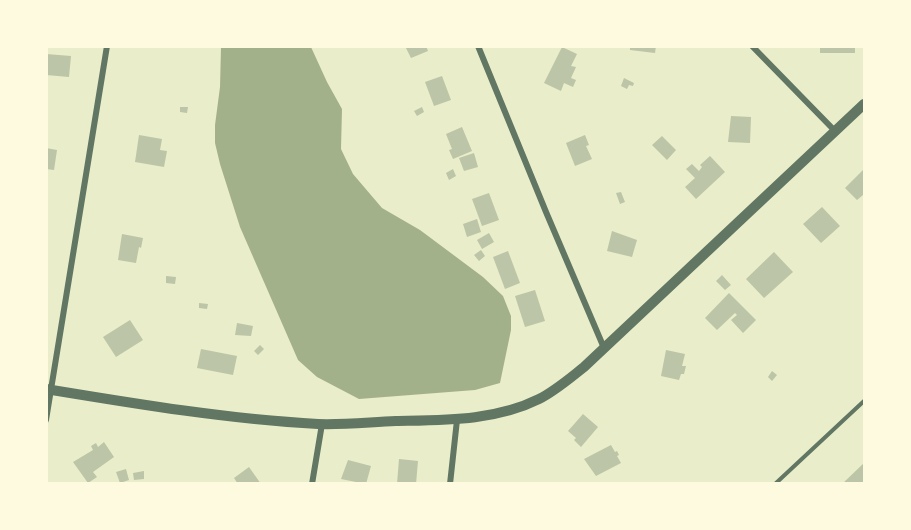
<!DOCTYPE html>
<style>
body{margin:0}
#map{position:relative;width:911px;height:530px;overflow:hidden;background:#e9edc9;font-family:"Alegreya Sans",sans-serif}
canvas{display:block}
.frame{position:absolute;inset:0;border:48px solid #fefae0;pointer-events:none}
</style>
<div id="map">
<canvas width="911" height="530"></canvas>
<div class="frame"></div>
</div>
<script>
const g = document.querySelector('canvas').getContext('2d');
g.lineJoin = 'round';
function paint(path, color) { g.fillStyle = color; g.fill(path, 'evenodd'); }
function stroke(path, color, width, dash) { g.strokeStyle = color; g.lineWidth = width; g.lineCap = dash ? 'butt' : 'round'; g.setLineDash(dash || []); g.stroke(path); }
const water = new Path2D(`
 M 221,47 L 311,47 L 327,82 L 342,109 L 341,149 L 353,174 L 382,208 L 420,230 L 483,277 L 503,296 L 511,316 L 511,330 L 500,383 L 475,390 L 359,399 L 317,377 L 298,360 L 240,227 L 220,164 L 215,143 L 215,125 L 220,87 Z`);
const building = new Path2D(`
 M 405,46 L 426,46 L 428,51 L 411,58 Z
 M 630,46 L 656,46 L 655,53 L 630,50 Z
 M 820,46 L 855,46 L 855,53 L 820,53 Z
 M 562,47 L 577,54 L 571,66 L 576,67 L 571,78 L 576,80 L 573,87 L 564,83 L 561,91 L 544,83 Z
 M 46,54 L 71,56 L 69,77 L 46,75 Z
 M 442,76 L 451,100 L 434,106 L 425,82 Z
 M 624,78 L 634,83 L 633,86 L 629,85 L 627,89 L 621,86 Z
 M 180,107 L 188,107 L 187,113 L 180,112 Z
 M 422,107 L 424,112 L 417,116 L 414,111 Z
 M 731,116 L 751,117 L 750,143 L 728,142 Z
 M 462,127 L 472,151 L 453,159 L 449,150 L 452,149 L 446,134 Z
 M 139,135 L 162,139 L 160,150 L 167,151 L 164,167 L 135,162 Z
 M 585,135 L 589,145 L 586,146 L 592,159 L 575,166 L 566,143 Z
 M 662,136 L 676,150 L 667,160 L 652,145 Z
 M 46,148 L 57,150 L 54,170 L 46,169 Z
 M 474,153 L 478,167 L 464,171 L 459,158 Z
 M 710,156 L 725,172 L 696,199 L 685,187 L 695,178 L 686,169 L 692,164 L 699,171 L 702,167 L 700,165 Z
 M 453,169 L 456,176 L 449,180 L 446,173 Z
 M 864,169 L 864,197 L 863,195 L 857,200 L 845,188 Z
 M 621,192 L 625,202 L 620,204 L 616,193 Z
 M 489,193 L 499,220 L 482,226 L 472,199 Z
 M 822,207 L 840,226 L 821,243 L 803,224 Z
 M 477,219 L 481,232 L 467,237 L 463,224 Z
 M 612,231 L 637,240 L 632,257 L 607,251 Z
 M 489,233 L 494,242 L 482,249 L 477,240 Z
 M 122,234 L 143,238 L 141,248 L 139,247 L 136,263 L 118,260 Z
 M 481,250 L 485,256 L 479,261 L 474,255 Z
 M 508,251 L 520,283 L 505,289 L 493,257 Z
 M 774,252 L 793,272 L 764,298 L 746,279 Z
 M 722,275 L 731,285 L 725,290 L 716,281 Z
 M 166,276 L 176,277 L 175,284 L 166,283 Z
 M 535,290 L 545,321 L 525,327 L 515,296 Z
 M 729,293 L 756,320 L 743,333 L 731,320 L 737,315 L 735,313 L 717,330 L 705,318 Z
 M 199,303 L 208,304 L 207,309 L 199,308 Z
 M 130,320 L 143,340 L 116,357 L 103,337 Z
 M 237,323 L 253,326 L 251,336 L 235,335 Z
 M 260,345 L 264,349 L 258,355 L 254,351 Z
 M 201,349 L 237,356 L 233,375 L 197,368 Z
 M 666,350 L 685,354 L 682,366 L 686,366 L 684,374 L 681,374 L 679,380 L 661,376 Z
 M 772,371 L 777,375 L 772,381 L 768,377 Z
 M 583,414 L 598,427 L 581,447 L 574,440 L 576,438 L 568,431 Z
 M 104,442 L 114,457 L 93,472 L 97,477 L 88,483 L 73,462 L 93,450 L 91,446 L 96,443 L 98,447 Z
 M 611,445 L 615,452 L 617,451 L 619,455 L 617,456 L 621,463 L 596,476 L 584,459 Z
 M 399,459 L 418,461 L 416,484 L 397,484 Z
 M 348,460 L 371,466 L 366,484 L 341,479 Z
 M 864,463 L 864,484 L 842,484 Z
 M 249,467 L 261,484 L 238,484 L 234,478 Z
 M 126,469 L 129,480 L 120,483 L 116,472 Z
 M 144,471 L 144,479 L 134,480 L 133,473 Z`);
const service = new Path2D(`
 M 775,484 L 864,401`);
const minor = new Path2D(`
 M 478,46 L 546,212 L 604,348
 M 752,46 L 835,131
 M 46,420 L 107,46
 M 312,484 L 322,424
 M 450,484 L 457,420`);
const tertiary = new Path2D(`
 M 46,389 C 137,404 227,419 318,424 C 344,425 370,422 396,421 C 444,420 495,421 539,399 C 555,391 570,378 584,367 L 864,104`);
paint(water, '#a3b18a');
paint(building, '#bcc5a7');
stroke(service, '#617663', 4);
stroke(minor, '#617663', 6);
stroke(tertiary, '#617663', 10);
</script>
